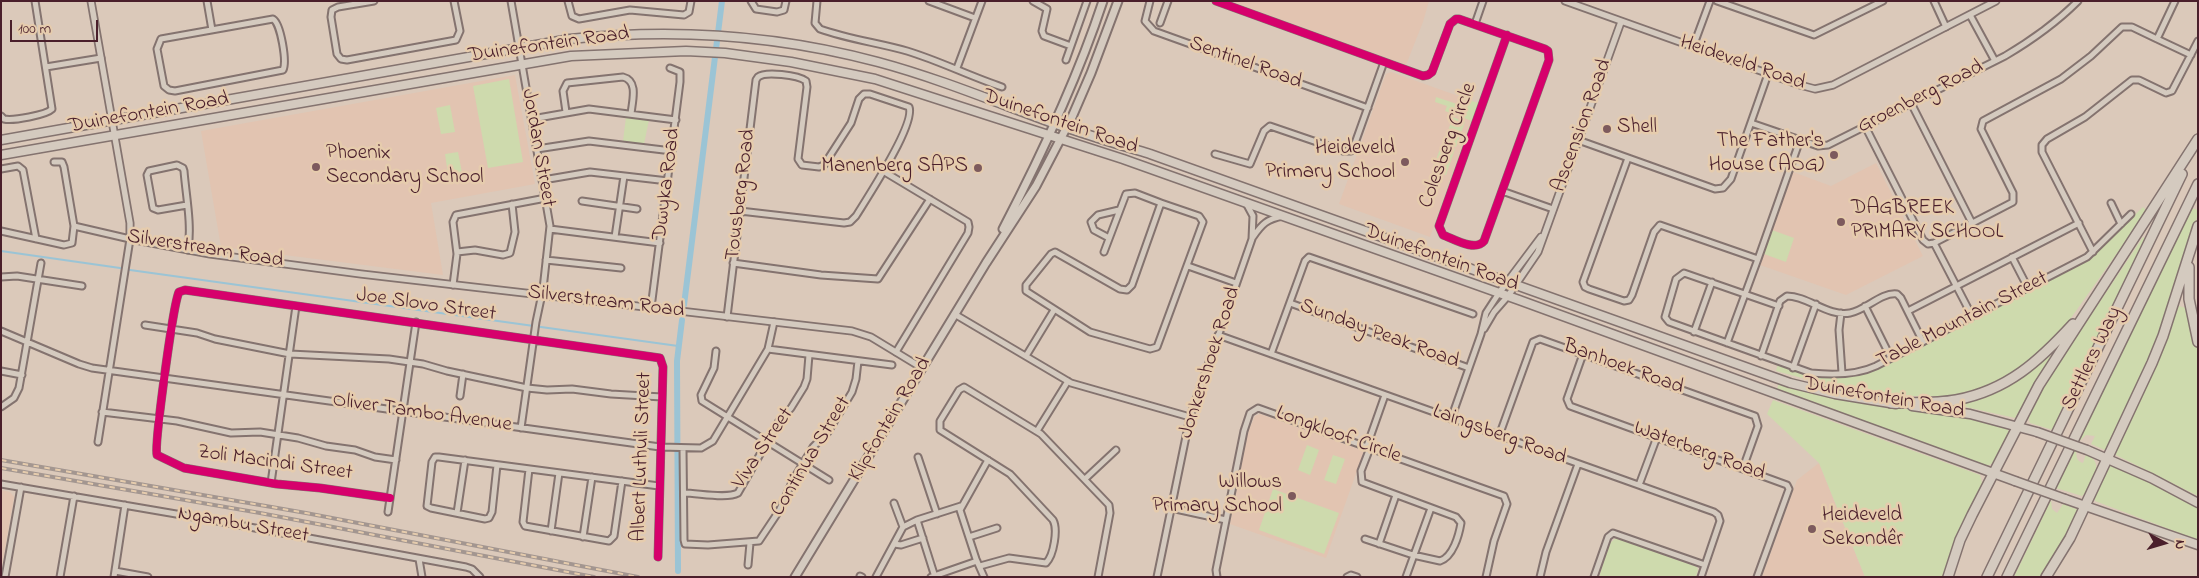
<!DOCTYPE html>
<meta charset="utf-8">
<style>
body{margin:0}
#map{position:relative;width:2199px;height:578px;overflow:hidden;background:#dbc9ba;font-family:"Indie Flower",sans-serif}
canvas{display:block}
.frame{position:absolute;inset:0;border:2px solid #4a1f2b;pointer-events:none}
.north{position:absolute;left:2139px;top:518px;width:50px;height:50px;-webkit-text-stroke:4px #e6ccad;paint-order:stroke;rotate:96deg;font-size:14px;font-weight:700;line-height:20px;text-align:center;color:#4a1f2b}
.north::after{content:'';display:block;margin:auto;width:18px;height:22px;background:#4a1f2b;clip-path:polygon(50% 0,100% 100%,50% 72%,0 100%)}
.scale{position:absolute;left:10px;top:20px;width:88px;height:22px;box-sizing:border-box;border:2px solid #4a1f2b;border-top:0;padding-left:6px;font-size:15px;line-height:18px;white-space:nowrap;color:#4a1f2b;-webkit-text-stroke:4px #e6ccad;paint-order:stroke}
</style>
<div id="map">
<canvas width="2199" height="578"></canvas>
<div class="frame"></div>
<div class="north">N</div>
<div class="scale">100 m</div>
</div>
<script>
const g = document.querySelector('canvas').getContext('2d');
g.lineJoin = 'round';
function paint(path, color) { g.fillStyle = color; g.fill(path, 'evenodd'); }
function stroke(path, color, width, dash) { g.strokeStyle = color; g.lineWidth = width; g.lineCap = dash ? 'butt' : 'round'; g.setLineDash(dash || []); g.stroke(path); }
function write(font, color, halo, rows, align = 'center') {
  g.font = font + ' "Indie Flower",sans-serif'; g.lineWidth = 5; g.setLineDash([]); g.textBaseline = 'middle'; g.strokeStyle = halo; g.fillStyle = color; for (const [text, x, y, turn = 0] of rows) {
    g.save(); g.translate(x, y); g.rotate((+turn || 0) * Math.PI / 180); g.textAlign = isNaN(turn) ? turn : align; if (halo) g.strokeText(text, 0, 0); g.fillText(text, 0, 0); g.restore();
  }
}
const built = new Path2D(`
 M 1229,1 L 1429,1 L 1423,22 L 1406,65 Z
 M 1391,72 L 1478,103 L 1430,237 L 1339,204 L 1386,74 Z
 M 515,75 L 535,184 L 431,203 L 443,275 L 221,247 L 201,131 Z
 M 1876,163 L 1923,256 L 1846,295 L 1760,265 L 1793,172 L 1831,186 Z
 M 1260,414 L 1364,451 L 1326,558 L 1230,524 L 1248,432 L 1255,416 Z
 M 1819,463 L 1865,577 L 1762,577 L 1797,480 Z
 M 1,490 L 10,492 L 14,497 L 1,572 Z`);
const green = new Path2D(`
 M 509,79 L 523,162 L 488,168 L 473,86 Z
 M 1436,97 L 1466,107 L 1469,100 L 1478,103 L 1472,121 L 1445,111 L 1447,106 L 1435,102 Z
 M 450,105 L 455,132 L 441,134 L 436,108 Z
 M 626,117 L 649,120 L 644,144 L 623,141 Z
 M 1453,117 L 1465,122 L 1456,147 L 1444,142 Z
 M 1442,144 L 1455,149 L 1446,175 L 1432,170 Z
 M 458,152 L 463,178 L 449,181 L 445,154 Z
 M 2143,207 L 2147,211 L 2061,332 L 2019,371 L 1989,386 L 1951,396 L 1911,396 L 1828,385 L 1776,371 L 1778,364 C 1789,368 1800,374 1811,376 C 1835,380 1859,373 1881,366 L 2086,262 Z
 M 2192,208 L 2198,210 L 2198,214 L 2155,348 L 2108,447 L 2105,450 L 2091,444 L 2095,436 L 2086,435 L 2081,440 L 2079,440 Z
 M 1772,230 L 1794,238 L 1786,262 L 1764,254 Z
 M 2143,237 L 2146,239 L 2053,430 L 2030,423 L 2028,417 L 2051,375 Z
 M 2179,306 L 2186,308 L 2198,352 L 2198,496 L 2116,455 L 2115,453 C 2139,405 2161,359 2177,308 Z
 M 2053,354 L 2015,418 L 1957,405 L 1957,403 L 2011,384 Z
 M 1779,383 C 1854,407 1930,408 2006,427 L 2009,432 L 1993,463 L 1987,466 L 1777,389 Z
 M 1773,400 L 1980,475 L 1982,483 L 1979,492 L 1945,577 L 1865,577 L 1819,463 L 1767,414 Z
 M 1307,445 L 1319,450 L 1310,475 L 1298,470 Z
 M 2075,449 C 2078,454 2074,460 2083,463 L 2086,454 C 2106,462 2093,486 2082,496 L 2056,488 Z
 M 1333,455 L 1345,459 L 1336,484 L 1324,480 Z
 M 2109,465 L 2147,480 L 2198,508 L 2198,540 L 2095,501 L 2094,498 Z
 M 1273,489 L 1339,513 L 1324,554 L 1259,530 Z
 M 2051,500 L 2052,509 L 2057,513 L 2063,504 L 2079,510 L 2062,545 L 2041,577 L 2014,577 Z
 M 1616,538 L 1697,567 L 1698,570 L 1696,577 L 1599,577 L 1610,543 Z`);
const stream = new Path2D(`
 M 1,251 L 120,268
 M 130,270 L 678,346`);
const canal = new Path2D(`
 M 684,305 L 722,1
 M 678,571 L 677,361 L 682,320`);
const minor = new Path2D(`
 M 207,1 L 212,30
 M 374,1 L 338,7 L 332,10 L 331,17 L 337,54 L 341,59 L 347,60 L 456,40 L 460,31 L 454,1
 M 511,1 L 550,226 L 543,289 L 536,322 L 521,428
 M 568,1 L 572,16 L 579,19 L 630,10 L 684,15 L 689,12 L 691,1
 M 751,1 L 756,9 L 777,12 L 784,10 L 786,1
 M 817,1 L 815,23 L 820,29 C 848,39 879,43 907,51 C 940,61 969,76 1002,87
 M 929,1 L 975,18
 M 1033,1 L 1047,9 L 1042,31 L 1044,36 L 1071,46
 M 1150,1 L 1145,21 L 1154,31 L 1368,108
 M 1216,1 L 1423,76 L 1428,75 L 1432,72 L 1450,24 L 1456,19 L 1459,19 L 1545,49 L 1548,51 L 1549,60 L 1484,241 C 1475,252 1454,239 1443,235 L 1439,226 L 1507,35
 M 1717,1 L 1814,35 L 1883,1
 M 1934,1 L 1946,27
 M 2175,1 L 2157,39 L 2191,55
 M 1970,15 L 1995,61
 M 273,19 C 281,24 287,62 283,70 L 175,91 L 169,90 L 164,86 L 157,49 L 161,39 Z
 M 1160,23 L 1168,1
 M 1475,24 L 1483,1
 M 1693,47 L 1710,1
 M 1066,60 L 1087,1
 M 46,67 L 101,58
 M 957,68 L 982,1
 M 1911,103 L 1972,223
 M 566,112 L 563,91 L 567,83 L 623,77 C 639,81 632,102 631,114
 M 1,116 L 4,119 C 13,121 46,115 52,109 L 35,1
 M 532,119 L 589,109 L 676,120
 M 1751,123 L 1818,146 L 1828,145 L 2005,56 C 2032,40 2056,23 2078,1
 M 1865,126 L 1923,240 L 1928,244 L 1934,243 L 2013,202 L 2013,193 L 1981,129 L 1983,121 L 2061,79 L 2091,56 L 2122,27 L 2132,27 L 2157,39
 M 1578,140 L 1715,189 L 1723,188 L 1731,179 L 1768,74
 M 537,149 L 589,141 L 672,151
 M 1215,154 L 1250,164 L 1264,131 L 1270,126 L 1343,151 L 1351,151 L 1354,146 L 1384,62
 M 1628,158 L 1583,282 L 1585,287 L 1589,289 L 1624,301 L 1629,300 L 1632,295 L 1654,232 L 1660,225 L 1758,259 L 1800,140
 M 1,169 L 18,166 L 23,170 L 36,239
 M 883,171 L 968,222 L 969,227 L 968,233 L 896,352
 M 543,180 L 590,172 L 668,181
 M 1502,191 L 1553,209
 M 582,201 L 637,209
 M 1161,203 L 1199,216 L 1203,222 L 1157,347 L 1150,349 L 1090,332 L 1026,291 L 1026,285 L 1051,254 L 1055,252 L 1120,289 L 1127,290 L 1132,285 Z
 M 2111,203 L 2121,224
 M 187,205 L 158,210 L 153,208 L 147,175 L 149,171 L 177,165 L 183,168 L 184,171 C 186,196 192,224 188,250
 M 74,226 L 130,239 L 98,442
 M 550,229 L 660,243
 M 1,231 L 64,245 L 72,243 L 74,226 L 64,167 L 62,162 L 54,162
 M 615,237 L 624,176
 M 1253,237 C 1262,224 1267,219 1283,216
 M 1109,238 L 1094,230 L 1091,222 L 1098,215 L 1119,210
 M 1934,243 L 1972,316
 M 457,252 L 475,250 L 503,255 L 510,253 L 515,232 L 512,204
 M 1104,252 L 1126,194 L 1135,193 L 1161,203
 M 2093,252 L 2042,152 L 2042,145 L 2047,139 L 2085,117 L 2132,80 L 2139,80 L 2166,93 L 2172,91 L 2198,41
 M 2012,257 L 2028,288
 M 546,260 L 621,268
 M 733,263 L 821,275 L 878,279 L 930,199
 M 1188,266 L 1236,283
 M 1,277 L 17,276 L 82,286
 M 453,285 L 457,254 L 453,222 L 456,215 L 546,198
 M 1290,303 L 1469,368
 M 1779,306 L 1684,273 L 1676,279 L 1665,317 L 1669,322 L 1811,373 C 1831,375 1857,375 1876,366 L 2087,257 L 2131,214
 M 1865,306 L 1891,358
 M 651,308 L 680,82 L 680,72 L 670,68
 M 1908,311 L 2079,223
 M 1841,313 L 1839,330 L 1842,373
 M 956,315 L 1071,383 L 1190,417
 M 727,317 L 756,80 L 758,77 C 765,71 798,75 806,81 L 807,87 L 798,159 L 802,165 L 819,167 L 824,165 L 851,123 L 859,99 L 864,94 L 870,94 L 909,107 C 916,124 867,198 856,216 L 850,222 L 844,223 L 740,211
 M 145,325 L 197,333 L 215,339 L 290,354 L 389,359 L 423,364 L 447,371 L 527,388 L 547,390 L 572,389 L 611,394 L 662,397
 M 1484,329 L 1494,312 L 1508,296
 M 1,331 L 79,364 L 92,368 L 660,447 L 701,448 L 713,441 L 768,349 L 774,322
 M 1694,332 L 1712,282
 M 1218,335 L 1714,512 L 1718,515 L 1720,521 L 1701,577
 M 1727,343 L 1758,259
 M 768,349 L 892,365
 M 716,351 L 714,368 L 701,395 L 702,401 L 829,480
 M 1271,354 L 1305,261 L 1309,257 L 1473,314
 M 1583,354 L 1567,399 L 1570,406 L 1787,485 L 1789,489 L 1757,577
 M 1026,356 L 1054,310
 M 1761,356 L 1780,301 L 1787,296 C 1808,296 1828,317 1850,313 C 1866,310 1881,292 1897,294 L 1901,298 L 1923,342
 M 1793,368 L 1816,304
 M 1,371 L 22,375
 M 460,396 L 463,374
 M 1,407 L 14,398 L 19,388 L 41,263
 M 102,412 L 177,421 L 231,433 L 260,432 L 298,438 L 326,446 L 355,450 L 375,457 L 396,460
 M 1451,419 L 1481,334 L 1486,313 L 1499,293
 M 1037,431 L 1068,381
 M 1499,436 L 1533,342 L 1540,339 L 1755,416 L 1758,426 L 1743,468
 M 1367,446 L 1385,395
 M 683,449 L 684,540 L 685,544 L 708,545 L 759,541 L 779,511 L 793,480 L 813,447 L 828,432 L 852,392 L 856,379 L 858,361
 M 918,457 L 937,514
 M 497,465 L 492,512 L 489,518 L 485,519 L 431,508 L 427,506 L 432,462 L 435,457 L 439,457 L 659,486
 M 529,469 L 523,522 L 525,526 L 609,541 L 614,536 L 622,481
 M 1085,479 L 1116,450
 M 271,483 L 296,306
 M 1,484 L 217,521 L 466,567 L 472,569 L 480,577
 M 1639,485 L 1657,437
 M 684,493 C 698,493 727,499 738,493 L 779,421 L 791,408 L 804,387 L 807,379 L 809,355
 M 390,498 L 320,488 L 277,484 L 184,468 L 157,455 C 154,446 173,305 179,292 L 185,290 L 660,358 L 663,367 L 658,557
 M 894,503 L 903,527
 M 1171,508 L 1226,520
 M 388,512 L 416,322
 M 457,513 L 465,460
 M 917,520 L 935,577
 M 551,531 L 559,473
 M 583,537 L 592,477
 M 969,537 L 997,528
 M 1365,539 L 1413,555 L 1440,561 C 1453,557 1459,535 1461,523 L 1456,517 L 1362,482 L 1361,471 L 1370,448
 M 894,544 L 901,545 L 923,538
 M 1379,544 L 1396,495
 M 419,559 L 422,577
 M 748,565 L 750,543
 M 980,566 L 1009,558 L 1046,563 C 1054,555 1058,529 1053,520 L 1010,474 L 940,430 L 940,421 L 959,390 L 964,387 L 1041,434 L 1109,505 L 1110,513 L 1098,577
 M 115,571 L 148,577
 M 860,576 L 862,577
 M 5,577 L 21,487
 M 60,577 L 74,496
 M 114,577 L 125,505
 M 876,577 L 903,527 L 917,520 L 961,506
 M 931,577 L 977,561
 M 984,577 L 976,559 L 960,510 L 988,460
 M 1157,577 L 1190,417 L 1252,239 L 1253,216 L 1246,203
 M 1217,577 L 1216,570 L 1244,431 L 1250,413 L 1258,408 L 1504,496 L 1507,504 L 1494,541 L 1486,577
 M 1347,577 L 1351,575 L 1357,577
 M 1406,577 L 1431,508
 M 1540,577 L 1546,552 L 1578,464
 M 1594,577 L 1608,537 L 1613,533 L 1705,565`);
const tertiary = new Path2D(`
 M 91,1 L 130,223 L 130,239 L 210,254 L 361,274 L 852,331 L 871,337 L 922,368
 M 1565,1 L 1800,85 L 1815,89 L 1833,85 L 1996,1
 M 1499,293 L 1541,237
 M 1508,296 L 1538,252 L 1621,22`);
const secondary = new Path2D(`
 M 1003,229 C 1041,156 1077,80 1103,1
 M 795,577 L 986,263 L 1036,186 L 1072,117 L 1091,73 L 1118,1`);
const primary = new Path2D(`
 M 1,140 L 570,39 C 673,28 777,35 878,62 C 934,77 988,99 1042,119 C 1077,132 1114,143 1150,154 L 1790,383 L 1835,394 L 1896,404
 M 1,155 L 571,56 L 686,51 L 725,53 L 791,62 L 875,79 L 1123,159 L 1519,300 L 2015,481
 M 1912,406 L 1970,414 L 2037,432
 M 2087,450 L 2151,478 L 2198,503
 M 2065,499 L 2198,545`);
const motorway = new Path2D(`
 M 2189,267 L 2189,299 L 2198,342
 M 1891,403 C 1913,402 1935,404 1956,400 C 2008,390 2039,361 2073,324
 M 1948,577 L 1960,540 L 1972,515 L 2039,385 L 2198,139
 M 1987,577 L 2182,174
 M 2007,577 L 2198,184
 M 2046,577 L 2070,538 L 2152,363 L 2163,336 L 2198,226`);
const rail = new Path2D(`
 M 1,460 L 306,513 L 638,577
 M 1,468 L 260,513 L 594,577`);
const primaryBridge = new Path2D(`
 M 2037,432 L 2087,450
 M 2015,481 L 2065,499`);
const cycleway = new Path2D(`
 M 1216,1 L 1423,76 L 1428,75 L 1432,72 L 1450,24 L 1456,19 L 1459,19 L 1545,49 L 1548,51 L 1549,60 L 1484,241 C 1475,252 1454,239 1443,235 L 1439,226 L 1507,35
 M 390,498 L 320,488 L 277,484 L 184,468 L 157,455 C 154,446 173,305 179,292 L 185,290 L 660,358 L 663,367 L 658,557`);
const markers = [
 [1607,129,5,"#7d5a5d"],
 [1834,155,5,"#7d5a5d"],
 [1405,162,5,"#7d5a5d"],
 [316,167,5,"#7d5a5d"],
 [978,168,5,"#7d5a5d"],
 [1841,222,5,"#7d5a5d"],
 [1292,496,5,"#7d5a5d"],
 [1812,529,5,"#7d5a5d"]
];
const streetNames = [
 ["Duinefontein Road",549,46,-8],
 ["Sentinel Road",1245,64,20],
 ["Heideveld Road",1742,64,19],
 ["Groenberg Road",1921,98,-27],
 ["Duinefontein Road",149,114,-10],
 ["Duinefontein Road",1060,123,19],
 ["Ascension Road",1583,126,-70],
 ["Colesberg Circle",1449,146,-70],
 ["Jordan Street",537,148,80],
 ["Dwyka Road",668,184,-83],
 ["Tousberg Road",742,195,-83],
 ["Silverstream Road",205,250,9],
 ["Duinefontein Road",1441,259,20],
 ["Silverstream Road",606,303,7],
 ["Joe Slovo Street",426,306,8],
 ["Table Mountain Street",1963,321,-27],
 ["Sunday Peak Road",1379,335,20],
 ["Settlers Way",2093,359,-64],
 ["Jonkershoek Road",1211,363,-72],
 ["Banhoek Road",1623,368,20],
 ["Duinefontein Road",1884,399,10],
 ["Oliver Tambo Avenue",422,414,8],
 ["Klipfontein Road",891,420,-59],
 ["Longkloof Circle",1338,436,20],
 ["Laingsberg Road",1499,436,20],
 ["Viva Street",764,449,-56],
 ["Waterberg Road",1699,452,20],
 ["Albert Luthuli Street",643,457,-88],
 ["Continua Street",812,457,-59],
 ["Zoli Macindi Street",275,464,8],
 ["Ngambu Street",243,526,10]
];
const poiNames = [
 ["Shell",1617,129],
 ["The Father's",1824,143,"right"],
 ["House (AOG)",1824,167,"right"],
 ["Heideveld",1395,150,"right"],
 ["Primary School",1395,174,"right"],
 ["Phoenix",326,155],
 ["Secondary School",326,179],
 ["Manenberg SAPS",968,168,"right"],
 ["DAGBREEK",1851,210],
 ["PRIMARY SCHOOL",1851,234],
 ["Willows",1282,484,"right"],
 ["Primary School",1282,508,"right"],
 ["Heideveld",1822,517],
 ["Sekondêr",1822,541]
];
paint(built, '#e2c4b1');
paint(green, '#cedaad');
stroke(stream, '#9bc4d5', 2);
stroke(canal, '#9bc4d5', 6);
stroke(minor, '#84736f', 9);
stroke(tertiary, '#84736f', 9);
stroke(secondary, '#84736f', 11);
stroke(primary, '#84736f', 11);
stroke(motorway, '#84736f', 12);
stroke(minor, '#d4cabf', 5);
stroke(tertiary, '#d4cabf', 5.5);
stroke(secondary, '#d4cabf', 7);
stroke(primary, '#d4cabf', 8);
stroke(motorway, '#d4cabf', 9);
stroke(rail, '#a39690', 4);
stroke(rail, '#e6ccad', 2, [5.5]);
stroke(primaryBridge, '#84736f', 11, []);
stroke(primaryBridge, '#d4cabf', 8);
stroke(cycleway, '#d6006c', 8);
for (const [x, y, r, color] of markers) { const dot = new Path2D(); dot.arc(x, y, r, 0, 2 * Math.PI); g.fillStyle = color; g.fill(dot); stroke(dot, '#e6ccad', 2); }
write('21px', '#4a1f2b', '#e6ccad', streetNames);
write('21px', '#4a1f2b', '#e6ccad', poiNames, 'left');
</script>
